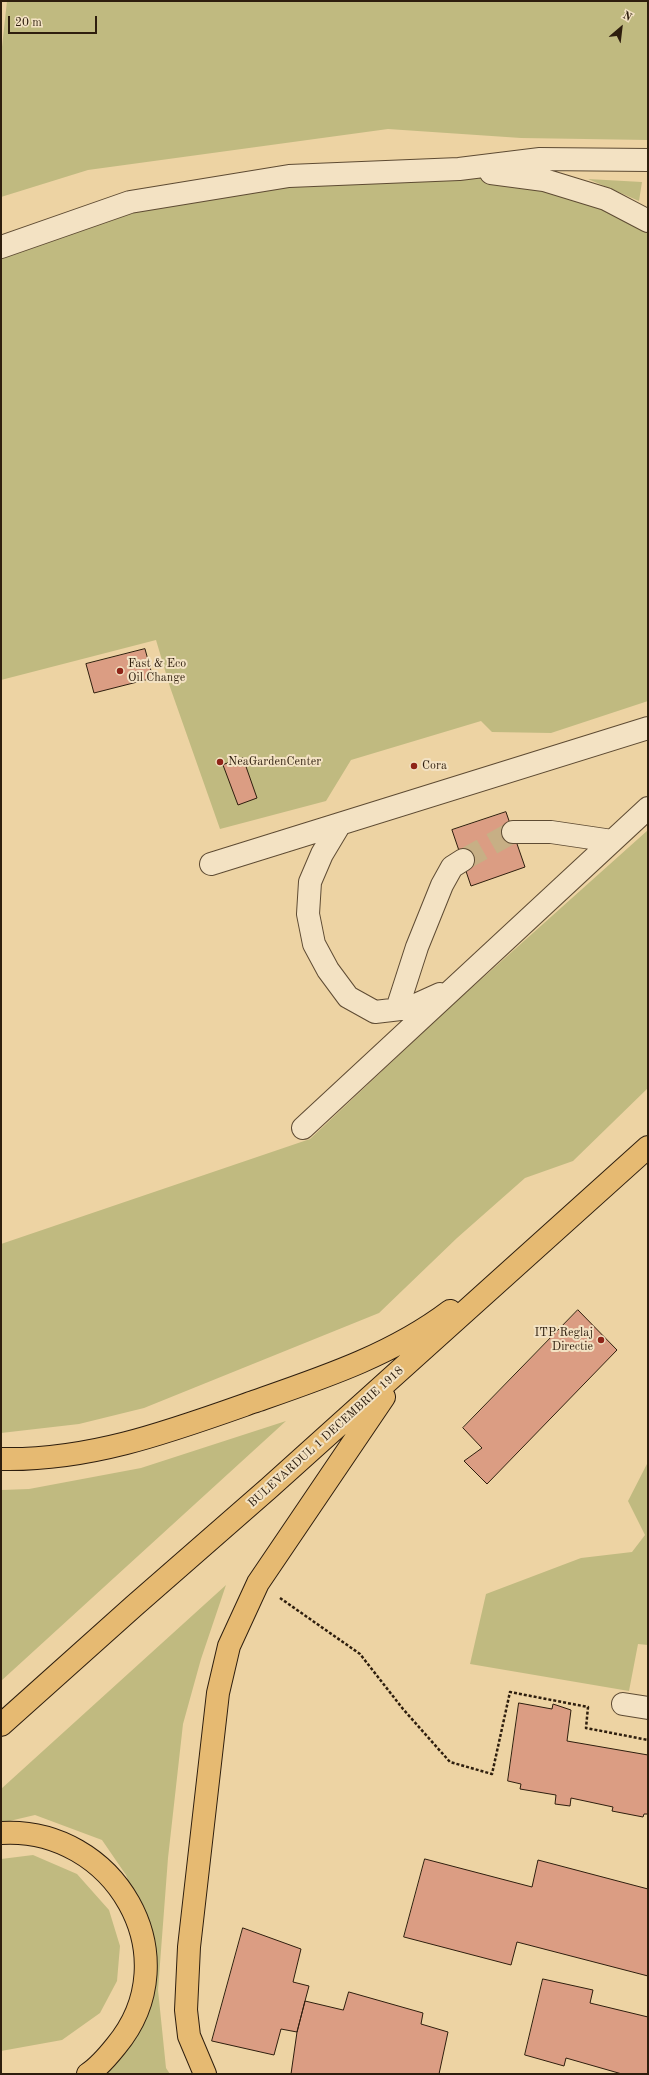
<!DOCTYPE html>
<style>
body{margin:0}
#map{position:relative;width:649px;height:2075px;overflow:hidden;background:#edd3a3;font-family:"Old Standard TT",serif}
canvas{display:block}
.frame{position:absolute;inset:0;border:2px solid #2e1e0e;pointer-events:none}
.north{position:absolute;left:601px;top:8px;width:40px;height:40px;-webkit-text-stroke:3px #f3e2c3;paint-order:stroke;rotate:28deg;font-size:11px;font-weight:700;line-height:16px;text-align:center;color:#2e1e0e}
.north::after{content:'';display:block;margin:auto;width:14px;height:18px;background:#2e1e0e;clip-path:polygon(50% 0,100% 100%,50% 72%,0 100%)}
.scale{position:absolute;left:8px;top:16px;width:89px;height:18px;box-sizing:border-box;border:2px solid #2e1e0e;border-top:0;padding-left:5px;font-size:12px;line-height:14px;white-space:nowrap;color:#2e1e0e;-webkit-text-stroke:3px #f3e2c3;paint-order:stroke}
</style>
<div id="map">
<canvas width="649" height="2075"></canvas>
<div class="frame"></div>
<div class="north">N</div>
<div class="scale">20 m</div>
</div>
<script>
const g = document.querySelector('canvas').getContext('2d');
g.lineJoin = 'round';
function paint(path, color) { g.fillStyle = color; g.fill(path, 'evenodd'); }
function stroke(path, color, width, dash) { g.strokeStyle = color; g.lineWidth = width; g.lineCap = dash ? 'butt' : 'round'; g.setLineDash(dash || []); g.stroke(path); }
function write(font, color, halo, rows, align = 'center') {
  g.font = font + ' "Old Standard TT",serif'; g.lineWidth = 4; g.setLineDash([]); g.textBaseline = 'middle'; g.strokeStyle = halo; g.fillStyle = color; for (const [text, x, y, turn = 0] of rows) {
    g.save(); g.translate(x, y); g.rotate((+turn || 0) * Math.PI / 180); g.textAlign = isNaN(turn) ? turn : align; if (halo) g.strokeText(text, 0, 0); g.fillText(text, 0, 0); g.restore();
  }
}
const green = new Path2D(`
 M 7,1 L 648,1 L 648,140 L 521,138 L 388,129 L 88,170 L 1,197 L 1,56 Z
 M 459,169 L 544,180 L 648,221 L 648,701 L 551,733 L 492,732 L 481,721 L 351,760 L 326,801 L 220,829 L 170,687 L 156,640 L 1,680 L 1,247 L 130,202 Z
 M 588,179 L 642,182 L 639,201 Z
 M 648,830 L 648,1088 L 573,1161 L 525,1178 L 457,1238 L 379,1313 L 144,1408 L 79,1424 L 1,1433 L 1,1244 L 310,1139 L 448,1009 Z
 M 286,1421 L 1,1681 L 1,1490 L 29,1489 L 141,1468 Z
 M 648,1462 L 648,1645 L 638,1644 L 629,1691 L 470,1664 L 486,1594 L 581,1558 L 632,1552 L 645,1535 L 628,1501 Z
 M 226,1585 L 201,1659 L 183,1724 L 168,1858 L 158,1990 L 166,2068 L 170,2074 L 99,2074 L 117,2055 L 148,1933 L 126,1875 L 102,1840 L 35,1815 L 1,1823 L 1,1789 Z
 M 33,1855 L 77,1874 L 109,1910 L 120,1946 L 117,1981 L 100,2013 L 62,2040 L 1,2051 L 1,1859 Z`);
const building = new Path2D(`
 M 145,649 L 153,678 L 94,693 L 86,664 Z
 M 243,758 L 257,798 L 238,805 L 223,765 Z
 M 506,812 L 525,867 L 471,886 L 452,830 Z
 M 578,1310 L 617,1350 L 487,1484 L 464,1461 L 482,1448 L 463,1428 Z
 M 519,1703 L 552,1709 L 553,1704 L 571,1710 L 567,1741 L 648,1755 L 648,1814 L 644,1814 L 643,1817 L 612,1811 L 613,1807 L 571,1798 L 570,1806 L 555,1804 L 556,1795 L 520,1789 L 521,1784 L 508,1781 Z
 M 425,1859 L 532,1887 L 538,1860 L 648,1889 L 648,1976 L 517,1942 L 511,1965 L 404,1937 Z
 M 243,1928 L 301,1949 L 293,1982 L 309,1986 L 305,2001 L 297,2032 L 281,2029 L 274,2055 L 212,2041 Z
 M 543,1979 L 593,1990 L 590,2003 L 648,2017 L 648,2074 L 622,2074 L 566,2058 L 564,2066 L 525,2055 Z
 M 349,1992 L 423,2013 L 421,2024 L 448,2032 L 439,2074 L 291,2074 L 297,2032 L 305,2001 L 343,2010 Z`);
const minorTunnel = new Path2D(`
 M 463,860 L 513,832`);
const path = new Path2D(`
 M 280,1598 L 360,1654 L 403,1709 L 450,1762 L 492,1774 L 510,1692 L 588,1707 L 586,1728 L 648,1740`);
const minor = new Path2D(`
 M 491,173 L 544,180 L 606,199 L 648,221
 M 1,247 L 130,202 L 289,176 L 459,169 L 540,159 L 648,160
 M 340,824 L 322,854 L 310,882 L 308,914 L 314,944 L 328,970 L 348,997 L 375,1012 L 409,1008 L 440,994
 M 513,832 L 551,832 L 612,841
 M 211,864 L 648,728
 M 397,1009 L 417,947 L 442,885 L 452,867 L 463,860
 M 303,1128 L 648,808
 M 623,1704 L 648,1708`);
const major = new Path2D(`
 M 1,1459 C 90,1461 171,1431 253,1402 C 322,1378 392,1355 450,1311
 M 1,1725 L 134,1606 L 269,1488 L 648,1147
 M 1,1833 C 114,1826 191,1956 116,2046 C 108,2056 99,2067 88,2074
 M 205,2074 L 189,2036 L 186,2010 L 189,1947 L 218,1693 L 229,1646 L 258,1583 L 384,1397`);
const markers = [
 [120,671,4,"#8f2418"],
 [220,762,4,"#8f2418"],
 [414,766,4,"#8f2418"],
 [601,1340,4,"#8f2418"]
];
const poiNames = [
 ["Fast & Eco",128,664],
 ["Oil Change",128,678],
 ["NeaGardenCenter",228,762],
 ["Cora",422,766],
 ["ITP Reglaj",593,1333,"right"],
 ["Directie",593,1347,"right"]
];
const streetNames = [
 ["BULEVARDUL 1 DECEMBRIE 1918",326,1437,-42]
];
paint(green, '#c0ba80');
paint(building, '#db9d83');
stroke(building, '#2e1e0e', 1);
stroke(minorTunnel, '#c7af85', 22, [22, 11]);
stroke(minor, '#5e4b33', 24);
stroke(major, '#2e1e0e', 24);
stroke(path, '#2e1e0e', 2.5, [3, 2]);
stroke(minor, '#f3e2c3', 22);
stroke(major, '#e6ba72', 22);
for (const [x, y, r, color] of markers) { const dot = new Path2D(); dot.arc(x, y, r, 0, 2 * Math.PI); g.fillStyle = color; g.fill(dot); stroke(dot, '#f3e2c3', 1.5); }
write('12px', '#2e1e0e', '#f3e2c3', poiNames, 'left');
write('12px', '#2e1e0e', '#f3e2c3', streetNames);
</script>
